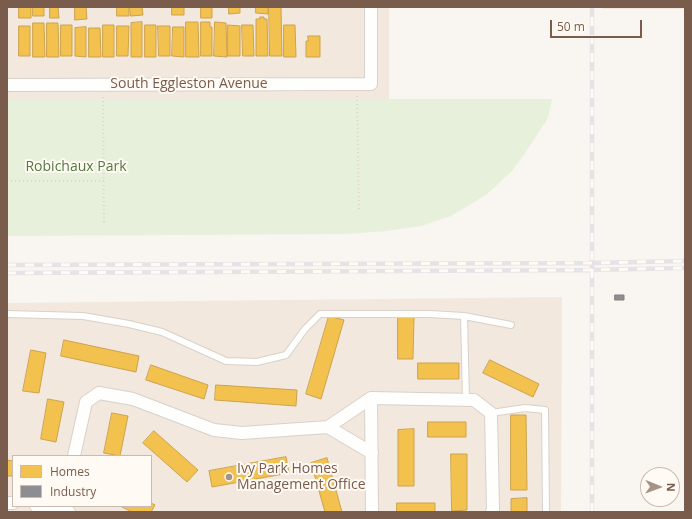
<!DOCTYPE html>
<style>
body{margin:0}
#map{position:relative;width:692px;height:519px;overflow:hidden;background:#f9f5f0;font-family:"Open Sans",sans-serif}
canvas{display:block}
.frame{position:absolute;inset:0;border:8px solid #7a5c4d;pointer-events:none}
.legend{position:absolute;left:12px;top:455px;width:140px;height:52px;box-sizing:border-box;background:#fffaf3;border:1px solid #cabbb1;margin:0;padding:5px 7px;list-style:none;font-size:12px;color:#7a5c4d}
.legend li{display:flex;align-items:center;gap:8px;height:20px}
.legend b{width:20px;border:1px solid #cabbb1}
.north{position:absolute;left:640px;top:467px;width:40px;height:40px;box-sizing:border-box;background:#fffaf3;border:1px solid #cabbb1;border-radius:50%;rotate:91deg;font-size:11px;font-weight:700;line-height:16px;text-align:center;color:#7a5c4d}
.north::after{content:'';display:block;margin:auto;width:14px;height:18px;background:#a69286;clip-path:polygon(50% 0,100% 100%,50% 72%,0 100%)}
.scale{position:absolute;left:550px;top:20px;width:92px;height:18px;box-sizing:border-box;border:2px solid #7a5c4d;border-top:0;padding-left:5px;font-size:12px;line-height:14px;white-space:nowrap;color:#7a5c4d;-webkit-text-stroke:3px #fffaf3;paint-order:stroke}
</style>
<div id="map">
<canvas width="692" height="519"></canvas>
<div class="frame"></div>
<ul class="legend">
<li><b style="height:11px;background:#f2c14e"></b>Homes</li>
<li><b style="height:11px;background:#8d8d92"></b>Industry</li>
</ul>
<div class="north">N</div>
<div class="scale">50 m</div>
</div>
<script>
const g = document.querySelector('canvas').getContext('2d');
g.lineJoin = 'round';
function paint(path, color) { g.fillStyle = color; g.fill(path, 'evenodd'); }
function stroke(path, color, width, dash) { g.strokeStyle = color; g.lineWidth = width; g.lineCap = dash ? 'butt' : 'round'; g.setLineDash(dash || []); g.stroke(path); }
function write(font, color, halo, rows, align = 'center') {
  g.font = font + ' "Open Sans",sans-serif'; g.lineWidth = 4; g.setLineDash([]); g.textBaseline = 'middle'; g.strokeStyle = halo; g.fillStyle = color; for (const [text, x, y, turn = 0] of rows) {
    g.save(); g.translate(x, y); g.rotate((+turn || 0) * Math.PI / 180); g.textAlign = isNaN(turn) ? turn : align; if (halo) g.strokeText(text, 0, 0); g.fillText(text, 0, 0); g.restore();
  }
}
const residential = new Path2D(`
 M 7,7 L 389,7 L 389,99 L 7,100 Z
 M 603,7 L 685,7 L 685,9 L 603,9 Z
 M 562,297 L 561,512 L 7,512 L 7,303 ZM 13,456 L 151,456 L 151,506 L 13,506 Z`);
const green = new Path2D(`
 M 7,99 L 552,99 L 548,118 L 527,150 L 513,170 L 486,195 L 451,216 L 421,226 L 387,231 L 346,234 L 7,236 Z`);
const homes = new Path2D(`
 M 19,7 L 31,7 L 31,18 L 19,18 Z
 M 33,7 L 44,7 L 44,16 L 33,16 Z
 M 50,7 L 58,7 L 59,18 L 50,18 Z
 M 75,7 L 86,7 L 87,19 L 75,20 Z
 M 117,7 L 129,7 L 129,16 L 117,16 Z
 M 130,7 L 142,7 L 143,15 L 131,16 Z
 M 172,7 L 184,7 L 184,15 L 172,15 Z
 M 201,7 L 212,7 L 212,18 L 201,18 Z
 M 229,7 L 240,7 L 240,13 L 229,14 Z
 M 256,7 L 268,7 L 268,14 L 256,13 Z
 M 269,7 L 281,7 L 282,56 L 270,56 Z
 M 260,17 L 264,17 L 264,19 L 267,19 L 268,56 L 256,56 L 256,19 L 260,19 Z
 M 142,22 L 142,57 L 131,57 L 131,23 Z
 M 186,22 L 198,22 L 199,57 L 186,57 Z
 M 201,22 L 210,22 L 210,27 L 212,27 L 212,56 L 201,56 Z
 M 215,22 L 226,23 L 227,57 L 214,56 Z
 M 33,23 L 44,23 L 45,57 L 33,57 Z
 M 47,23 L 58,23 L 59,57 L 47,57 Z
 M 61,25 L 72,25 L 72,56 L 61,56 Z
 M 103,25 L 114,25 L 114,57 L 103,57 Z
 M 145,25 L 156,25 L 156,57 L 145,57 Z
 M 228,25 L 240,26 L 240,56 L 228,56 Z
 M 242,25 L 253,25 L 254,56 L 243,56 Z
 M 284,25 L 295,25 L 296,57 L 284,57 Z
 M 19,26 L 30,26 L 30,56 L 19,56 Z
 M 117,26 L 129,26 L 128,56 L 117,56 Z
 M 158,26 L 170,26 L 170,56 L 159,56 Z
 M 86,27 L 86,57 L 75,56 L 75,28 Z
 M 173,27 L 184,27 L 184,57 L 172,56 Z
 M 89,28 L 100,28 L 101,57 L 89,57 Z
 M 308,36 L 320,36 L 320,57 L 306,57 L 306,41 L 308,41 Z
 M 329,316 L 344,320 L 321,399 L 306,394 Z
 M 398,317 L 414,317 L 413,359 L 398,359 Z
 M 64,340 L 139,356 L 136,372 L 61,356 Z
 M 31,350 L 46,353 L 39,393 L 23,391 Z
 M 490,360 L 539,384 L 533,397 L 483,373 Z
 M 418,363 L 459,363 L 459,379 L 418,379 Z
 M 151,365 L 208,385 L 204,399 L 146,380 Z
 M 216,385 L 297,390 L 296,406 L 215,400 Z
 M 48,399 L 64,402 L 56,442 L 41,439 Z
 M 112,413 L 128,416 L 120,456 L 104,453 Z
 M 511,415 L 526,415 L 527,490 L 511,490 Z
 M 428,422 L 466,422 L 466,437 L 428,437 Z
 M 414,429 L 414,486 L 398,486 L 398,430 Z
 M 154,431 L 198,470 L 187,482 L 143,443 Z
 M 451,454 L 467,454 L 467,510 L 452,511 Z
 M 286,457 L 289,473 L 212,487 L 209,471 Z
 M 327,458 L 342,512 L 325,512 L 311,463 Z
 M 7,460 L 13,461 L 13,476 L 7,476 Z
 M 527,498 L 527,512 L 511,512 L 511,499 Z
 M 151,503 L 155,505 L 151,512 L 132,512 L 120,506 L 151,506 Z
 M 397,503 L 435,503 L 435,512 L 397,512 Z`);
const industry = new Path2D(`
 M 615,295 L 624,295 L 624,300 L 615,300 Z`);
const path = new Path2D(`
 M 357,96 L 359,212
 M 103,97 L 104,225
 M 7,181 L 104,181`);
const lane = new Path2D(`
 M 7,314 L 83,316 L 129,324 L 162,332 L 226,361 L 257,362 L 286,355 L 305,329 L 320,314 L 430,314 L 464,316 L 511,325
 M 464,316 L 466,400
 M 491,413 L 525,408 L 545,410 L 546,512`);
const street = new Path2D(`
 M 7,85 L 371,84 L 371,7
 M 371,398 L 372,512
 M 328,427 L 372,453
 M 74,456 L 86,402 L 99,393 L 133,399 L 214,430 L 242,433 L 328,427 L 371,398 L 474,400 L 491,413 L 493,509 L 492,512
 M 7,503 L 13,503
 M 36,506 L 62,509 L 69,512`);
const rail = new Path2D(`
 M 7,265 L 591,263 L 685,261
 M 7,273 L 591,270 L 685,268
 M 592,512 L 592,7`);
const markers = [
 [229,477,4,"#a69286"]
];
const streetNames = [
 ["South Eggleston Avenue",189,84]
];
const parkNames = [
 ["Robichaux Park",76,167]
];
const poiNames = [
 ["Ivy Park Homes",237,469],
 ["Management Office",237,485]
];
paint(residential, '#f2e8de');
paint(green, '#e7f0db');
paint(homes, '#f2c14e');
stroke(homes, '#cea34e', 1);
paint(industry, '#8d8d92');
stroke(industry, '#877e7d', 1);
stroke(lane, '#d7d1cb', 8);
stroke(street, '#d7d1cb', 14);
stroke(path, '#dcd5d0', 2, [1, 3]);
stroke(lane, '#fefefd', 6);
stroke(street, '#fefefd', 12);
stroke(rail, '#e6e3e7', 4.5);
stroke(rail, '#fffaf3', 3, [9]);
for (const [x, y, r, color] of markers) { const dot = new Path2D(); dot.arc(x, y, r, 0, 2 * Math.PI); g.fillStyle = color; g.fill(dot); stroke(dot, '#fffaf3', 1.5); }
write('14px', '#7a5c4d', '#fffaf3', streetNames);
write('14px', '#537a41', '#fffaf3', parkNames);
write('14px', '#7a5c4d', '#fffaf3', poiNames, 'left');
</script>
